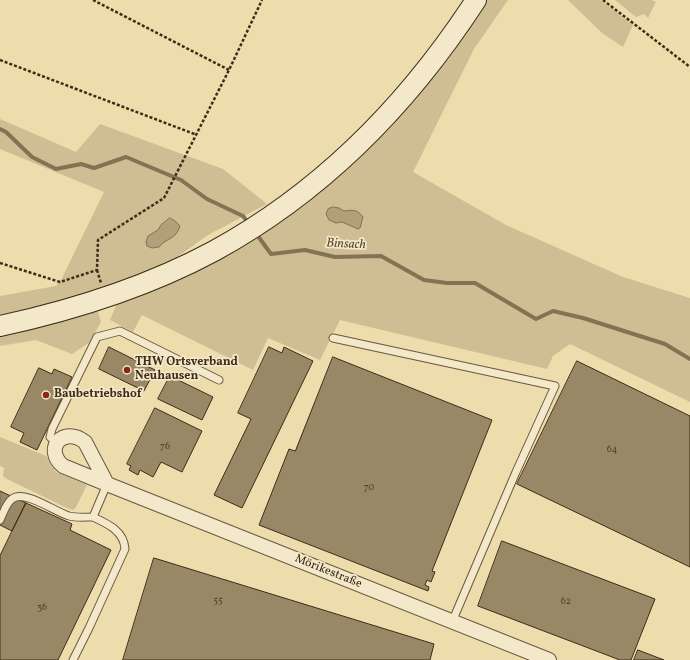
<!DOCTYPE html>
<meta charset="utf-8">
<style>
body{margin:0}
canvas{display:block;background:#eddcac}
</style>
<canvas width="690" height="660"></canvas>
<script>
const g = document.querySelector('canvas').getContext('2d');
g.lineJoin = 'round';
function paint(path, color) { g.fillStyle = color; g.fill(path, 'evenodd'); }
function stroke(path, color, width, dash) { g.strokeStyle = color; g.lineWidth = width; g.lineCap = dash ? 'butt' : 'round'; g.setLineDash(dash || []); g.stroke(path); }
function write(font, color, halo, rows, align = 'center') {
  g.font = font + ' Vollkorn,serif'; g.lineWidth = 3.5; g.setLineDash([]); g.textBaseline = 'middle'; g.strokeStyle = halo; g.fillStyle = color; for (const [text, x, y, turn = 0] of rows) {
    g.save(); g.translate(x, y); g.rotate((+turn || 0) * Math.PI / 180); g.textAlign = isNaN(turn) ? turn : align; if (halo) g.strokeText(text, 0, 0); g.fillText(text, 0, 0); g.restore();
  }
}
const green = new Path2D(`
 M 485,0 L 508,0 L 474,49 L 413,172 L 506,225 L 623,277 L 690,298 L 690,402 L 570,344 L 553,356 L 547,369 L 340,320 L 320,360 L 268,338 L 253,370 L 142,315 L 133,332 L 110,320 L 118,301 L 280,218 Z
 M 568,0 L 601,0 L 633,25 L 623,47 L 602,33 Z
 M 615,0 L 652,0 L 656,2 L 648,18 L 644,14 L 636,17 Z
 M 0,119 L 76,152 L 100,124 L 223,169 L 267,204 L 208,235 L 173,260 L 113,285 L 91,293 L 0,315 L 0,296 L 56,286 L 62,278 L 104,192 L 0,149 Z
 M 97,308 L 101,322 L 90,342 L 72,354 L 36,340 L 0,346 L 0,330 Z
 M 0,437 L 46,456 L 56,472 L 87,485 L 76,507 L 73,510 L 69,509 L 7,479 L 3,476 L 4,468 L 0,466 Z`);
const water = new Path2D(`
 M 333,207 L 339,208 L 344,211 C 353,210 357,209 363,217 L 360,228 L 358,229 L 342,222 L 336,223 L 329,220 L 326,214 L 328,209 Z
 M 170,218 L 175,221 L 180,226 C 176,240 167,237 159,247 L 152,248 L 147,246 L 146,242 L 148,236 L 158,230 L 161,225 Z`);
const stream = new Path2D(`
 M 0,129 L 6,132 L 32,157 L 56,169 L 81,164 L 94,168 L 126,157 L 181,180 L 207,199 L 243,216 L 249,224
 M 255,232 L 271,254 L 305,250 L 335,257 L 381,256 L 424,280 L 447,283 L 475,283 L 536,319 L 553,311 L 583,318 L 665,344 L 690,359`);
const building = new Path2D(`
 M 109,347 L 155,370 L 144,391 L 99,369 Z
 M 269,347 L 282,353 L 284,347 L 313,361 L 242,508 L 214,495 L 251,419 L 238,413 Z
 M 333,357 L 492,420 L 432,571 L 435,572 L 431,582 L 427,580 L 425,585 L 429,587 L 428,591 L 259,525 L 289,449 L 295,451 Z
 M 577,361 L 690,416 L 690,567 L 517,484 Z
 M 39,368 L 52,374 L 54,369 L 72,377 L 37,450 L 20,442 L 24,433 L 11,427 Z
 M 170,376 L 213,397 L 202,420 L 158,399 Z
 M 155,408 L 202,431 L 182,472 L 161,462 L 153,477 L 140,470 L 138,475 L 129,470 L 131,466 L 127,464 Z
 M 0,491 L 26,503 L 12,531 L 0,525 Z
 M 26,503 L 72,524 L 70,530 L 111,550 L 58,660 L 0,660 L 0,556 Z
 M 502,541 L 655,599 L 631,660 L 620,660 L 478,606 Z
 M 154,558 L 434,644 L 430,660 L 123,660 Z
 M 638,650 L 664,660 L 634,660 Z`);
const path = new Path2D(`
 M 93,0 L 229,70
 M 603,0 L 690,67
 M 0,60 L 197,135
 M 0,263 L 60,282 L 97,270 L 98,240 L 164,198 L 229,70 L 262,0
 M 97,270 L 101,283`);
const service = new Path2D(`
 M 333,338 L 555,386 L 516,472 L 452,622
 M 57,443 L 50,437 L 52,429 L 97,337 L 120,331 L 219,380
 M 0,520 C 3,514 6,503 12,499 C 24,489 55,512 69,516 C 77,518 85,517 93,517
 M 73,660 L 89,628 L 125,549 C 124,531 108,524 93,517 L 107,484`);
const minor = new Path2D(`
 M 107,484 L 85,442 C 63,425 43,449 63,466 L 107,484 L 549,660`);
const secondary = new Path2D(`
 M 0,326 C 74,310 147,287 214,251 C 322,192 409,103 476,0`);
const markers = [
 [127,370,4,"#8f2418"],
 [46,395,4,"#8f2418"]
];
const numberNames = [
 ["76",165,447],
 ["64",612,450],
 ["70",369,488],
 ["55",218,601],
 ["62",566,602],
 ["36",42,608]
];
const poiNames = [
 ["THW Ortsverband",135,363],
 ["Neuhausen",135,377],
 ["Baubetriebshof",54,395]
];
const streetNames = [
 ["Mörikestraße",328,572,22]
];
const waterNames = [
 ["Binsach",346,245,3]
];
paint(green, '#cfbe93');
paint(water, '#b1a07a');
stroke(water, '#837253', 1);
stroke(stream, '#837253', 4);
paint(building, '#998865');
stroke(building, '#3d2c19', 1);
stroke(service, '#69583e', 9);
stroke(minor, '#69583e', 16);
stroke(secondary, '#3d2c19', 22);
stroke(path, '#3d2c19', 2.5, [3, 2]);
stroke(service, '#f3e8c9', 7);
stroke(minor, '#f3e8c9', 14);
stroke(secondary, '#f3e8c9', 20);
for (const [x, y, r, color] of markers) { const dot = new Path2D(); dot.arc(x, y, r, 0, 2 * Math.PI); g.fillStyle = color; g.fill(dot); stroke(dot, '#f3e8c9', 1.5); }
write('10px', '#54432c', null, numberNames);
write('bold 12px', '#3d2c19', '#f3e8c9', poiNames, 'left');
write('12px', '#3d2c19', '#f3e8c9', streetNames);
write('italic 13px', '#5a4931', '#f3e8c9', waterNames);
</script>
